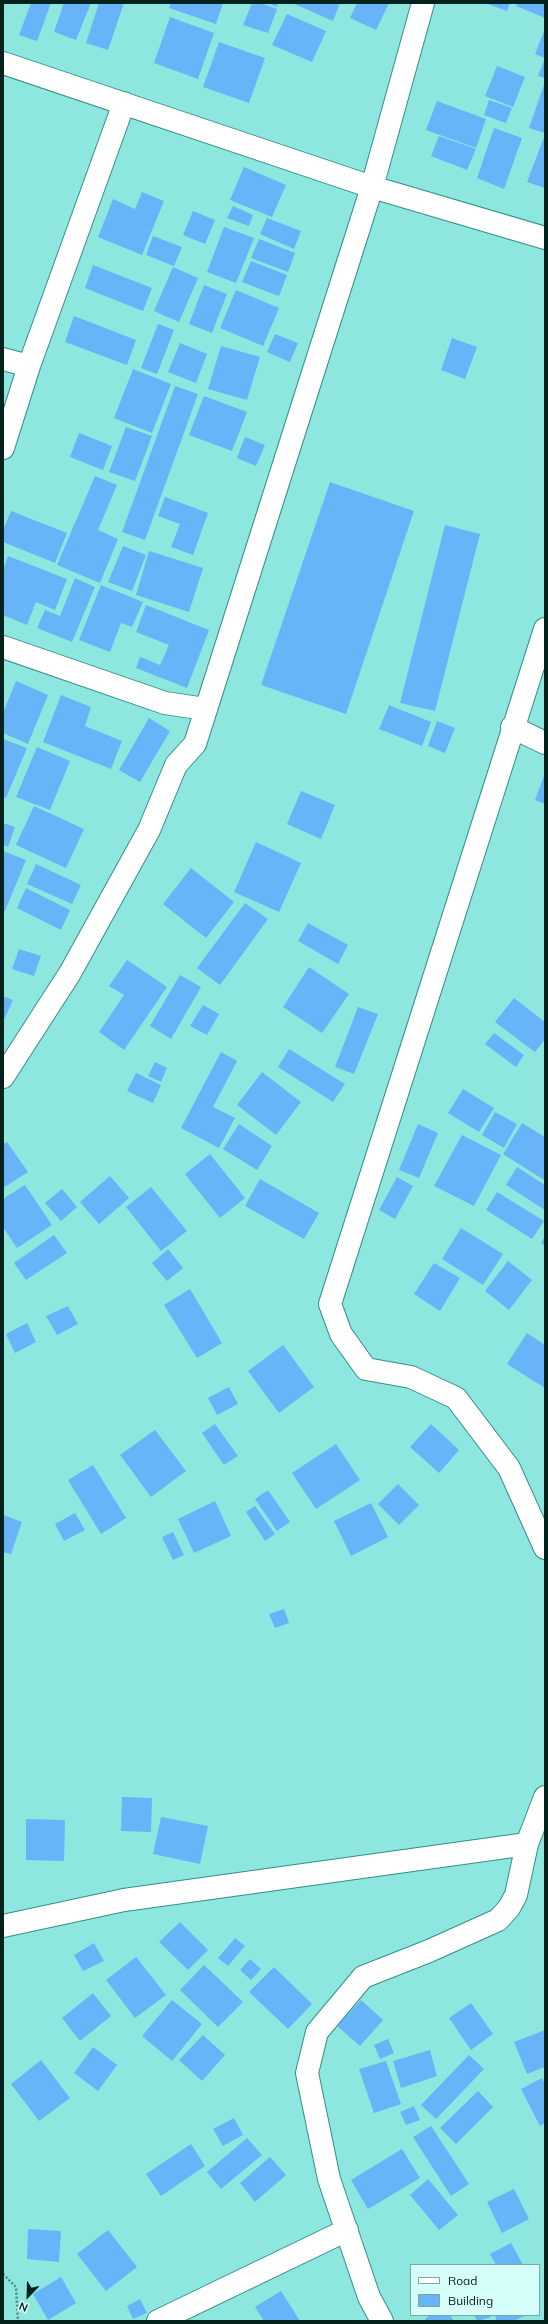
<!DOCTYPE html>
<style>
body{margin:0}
#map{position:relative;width:548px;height:2324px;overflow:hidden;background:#8de7de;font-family:Mulish,sans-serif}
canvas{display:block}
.frame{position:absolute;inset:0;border:4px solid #04211e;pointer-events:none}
.legend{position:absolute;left:410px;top:2264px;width:130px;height:52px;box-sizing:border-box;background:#d5fffa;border:1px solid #81a6a2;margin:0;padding:5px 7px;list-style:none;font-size:12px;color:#04211e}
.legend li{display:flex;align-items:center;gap:8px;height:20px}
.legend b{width:20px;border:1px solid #81a6a2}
.north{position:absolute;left:8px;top:2276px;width:40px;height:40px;-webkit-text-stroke:3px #d5fffa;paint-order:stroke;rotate:203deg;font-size:11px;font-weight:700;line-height:16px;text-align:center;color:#04211e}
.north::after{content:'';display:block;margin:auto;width:14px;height:18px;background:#04211e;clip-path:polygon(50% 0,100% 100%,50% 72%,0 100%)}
</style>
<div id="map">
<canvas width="548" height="2324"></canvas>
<div class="frame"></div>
<ul class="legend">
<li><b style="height:5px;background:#fff"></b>Road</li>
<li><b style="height:11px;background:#67b4f9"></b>Building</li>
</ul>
<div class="north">N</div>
</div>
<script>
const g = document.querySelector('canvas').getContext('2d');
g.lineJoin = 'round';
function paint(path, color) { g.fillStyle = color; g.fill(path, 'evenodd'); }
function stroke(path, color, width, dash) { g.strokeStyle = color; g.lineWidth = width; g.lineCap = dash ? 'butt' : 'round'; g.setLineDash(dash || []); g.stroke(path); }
const building = new Path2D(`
 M 31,3 L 51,3 L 37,41 L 19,35 Z
 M 64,3 L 91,3 L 76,40 L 54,32 Z
 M 99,3 L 124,3 L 108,50 L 86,43 Z
 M 171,3 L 223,3 L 216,24 L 169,8 Z
 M 252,3 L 261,3 L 277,9 L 268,33 L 243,25 Z
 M 268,3 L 278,3 L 277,7 Z
 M 292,3 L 340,3 L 333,21 Z
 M 357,3 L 389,3 L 376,30 L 350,18 Z
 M 485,3 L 510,3 L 507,11 Z
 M 517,3 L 545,3 L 545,18 L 516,6 Z
 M 287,14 L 326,31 L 312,62 L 272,45 Z
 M 170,17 L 214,33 L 198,79 L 154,63 Z
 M 545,29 L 545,58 L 535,54 Z
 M 219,42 L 265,58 L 249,103 L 203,87 Z
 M 545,58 L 545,78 L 538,76 Z
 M 497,66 L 525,77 L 513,107 L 485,96 Z
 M 545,82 L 545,133 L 529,128 Z
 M 489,100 L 512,108 L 506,123 L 484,115 Z
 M 437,101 L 486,119 L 476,148 L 426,130 Z
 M 494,128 L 522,138 L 504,189 L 477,178 Z
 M 439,136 L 476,149 L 467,170 L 431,156 Z
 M 544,137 L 545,138 L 545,188 L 527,182 Z
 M 244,167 L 286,185 L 272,217 L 230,200 Z
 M 142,192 L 164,201 L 142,255 L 98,237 L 113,199 L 135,209 Z
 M 233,206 L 253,215 L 249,226 L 227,218 Z
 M 193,211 L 215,220 L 205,244 L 183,235 Z
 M 267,218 L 301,231 L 294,249 L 260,234 Z
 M 224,227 L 254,238 L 236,283 L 207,272 Z
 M 153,236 L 182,247 L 174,266 L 146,255 Z
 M 259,239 L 295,253 L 288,272 L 251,258 Z
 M 251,261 L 287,275 L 279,296 L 242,282 Z
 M 93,265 L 152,288 L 143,311 L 85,288 Z
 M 173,267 L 198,278 L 179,322 L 154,311 Z
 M 204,285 L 227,294 L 212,333 L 189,324 Z
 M 236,290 L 279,308 L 263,346 L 220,328 Z
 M 74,316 L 136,340 L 127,365 L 65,342 Z
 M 158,324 L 174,330 L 157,374 L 141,368 Z
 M 275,334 L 298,343 L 290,362 L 267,352 Z
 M 452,338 L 477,347 L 465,379 L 441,370 Z
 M 180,343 L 207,354 L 196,383 L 168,372 Z
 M 221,346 L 260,357 L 247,400 L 208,389 Z
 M 133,369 L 171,384 L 152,433 L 114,418 Z
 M 175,386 L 198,394 L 145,540 L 122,532 Z
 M 204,396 L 247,412 L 232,451 L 189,435 Z
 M 126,427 L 152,436 L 135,481 L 109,472 Z
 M 79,433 L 112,446 L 103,470 L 70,457 Z
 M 245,437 L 265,445 L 256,466 L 237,458 Z
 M 95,476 L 117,485 L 98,530 L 118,539 L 100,583 L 57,565 Z
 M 330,482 L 414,511 L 346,714 L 261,685 Z
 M 165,497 L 208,513 L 193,555 L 171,547 L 180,524 L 158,516 Z
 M 11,511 L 67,533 L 55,563 L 3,542 L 3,530 Z
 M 445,525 L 480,534 L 435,711 L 400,703 Z
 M 123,546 L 146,555 L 132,591 L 108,582 Z
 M 149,551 L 203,568 L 189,612 L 136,595 Z
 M 8,556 L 67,579 L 55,610 L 36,602 L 27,625 L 3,615 L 3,570 Z
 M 75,578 L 95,587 L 72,642 L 37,628 L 45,610 L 60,616 Z
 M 101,585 L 143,602 L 132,627 L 121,623 L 110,652 L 79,640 Z
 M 146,605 L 209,630 L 187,688 L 136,668 L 140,657 L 160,665 L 169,645 L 136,632 Z
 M 16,681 L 48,695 L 28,744 L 3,733 L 3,713 Z
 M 61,695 L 91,707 L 85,726 L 122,741 L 111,769 L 43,742 Z
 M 389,705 L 431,722 L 422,746 L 379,729 Z
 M 149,718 L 170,731 L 140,782 L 119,770 Z
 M 437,721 L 455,728 L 445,753 L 428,746 Z
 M 3,739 L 27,748 L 6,798 L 3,796 Z
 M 37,747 L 70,761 L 50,810 L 16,797 Z
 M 544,776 L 545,777 L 545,804 L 535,800 Z
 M 301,791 L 335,805 L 321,839 L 287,824 Z
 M 34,806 L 84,829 L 66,868 L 16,845 Z
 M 3,823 L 15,827 L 8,847 L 3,845 Z
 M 256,842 L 301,863 L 279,912 L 234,892 Z
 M 3,851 L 26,860 L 5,911 L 3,911 Z
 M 36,864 L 81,885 L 72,904 L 27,884 Z
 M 191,868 L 234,902 L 206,938 L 163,904 Z
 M 26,888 L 70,910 L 61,930 L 17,908 Z
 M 245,903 L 268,919 L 220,985 L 197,968 Z
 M 308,923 L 348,945 L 338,964 L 298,941 Z
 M 19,949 L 41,956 L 34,976 L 12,969 Z
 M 127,960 L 167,987 L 124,1050 L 99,1032 L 124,995 L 109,986 Z
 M 309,967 L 349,994 L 322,1033 L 283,1007 Z
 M 180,975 L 201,987 L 171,1039 L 150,1026 Z
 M 3,996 L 13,1000 L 3,1022 Z
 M 514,998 L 545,1022 L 545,1039 L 535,1052 L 495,1022 Z
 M 203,1005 L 219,1014 L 207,1035 L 190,1026 Z
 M 358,1007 L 378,1014 L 354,1074 L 335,1067 Z
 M 494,1033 L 524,1055 L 516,1067 L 485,1044 Z
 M 289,1049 L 345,1084 L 333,1102 L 278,1067 Z
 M 221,1052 L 237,1061 L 213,1107 L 235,1118 L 219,1148 L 181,1128 Z
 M 155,1062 L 167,1068 L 161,1082 L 148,1076 Z
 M 262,1072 L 301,1102 L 276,1135 L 237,1105 Z
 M 136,1073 L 161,1085 L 153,1103 L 127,1091 Z
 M 463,1089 L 494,1108 L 479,1132 L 448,1113 Z
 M 495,1112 L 517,1124 L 504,1148 L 482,1135 Z
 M 522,1123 L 545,1137 L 544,1180 L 503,1154 Z
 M 239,1124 L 272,1146 L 257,1170 L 223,1149 Z
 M 418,1124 L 438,1133 L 419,1178 L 399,1170 Z
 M 462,1135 L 501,1155 L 474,1206 L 434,1186 Z
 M 7,1142 L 28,1172 L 3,1188 L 3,1144 Z
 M 210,1154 L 245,1198 L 220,1218 L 185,1174 Z
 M 517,1167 L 545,1185 L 545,1210 L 506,1185 Z
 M 110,1176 L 129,1198 L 99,1224 L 80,1202 Z
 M 397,1177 L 413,1186 L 395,1219 L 379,1210 Z
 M 260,1179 L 319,1213 L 304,1239 L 245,1206 Z
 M 25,1185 L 52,1225 L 17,1248 L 3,1227 L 3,1199 Z
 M 151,1187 L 187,1231 L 161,1251 L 126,1207 Z
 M 62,1189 L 77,1207 L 61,1221 L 45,1203 Z
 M 497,1192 L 544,1221 L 532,1239 L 486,1210 Z
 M 461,1228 L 503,1254 L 483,1285 L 442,1259 Z
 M 54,1235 L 67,1253 L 26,1280 L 14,1263 Z
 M 545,1236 L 545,1246 L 541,1243 Z
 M 168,1249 L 183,1268 L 167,1281 L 152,1263 Z
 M 508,1261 L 532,1280 L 509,1310 L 485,1291 Z
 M 434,1263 L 460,1278 L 440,1311 L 414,1294 Z
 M 190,1289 L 222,1343 L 197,1358 L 164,1305 Z
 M 68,1306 L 78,1324 L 57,1335 L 46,1316 Z
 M 27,1323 L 36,1342 L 15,1353 L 6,1334 Z
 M 527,1333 L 545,1345 L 545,1388 L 507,1364 Z
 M 283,1345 L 314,1387 L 279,1413 L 248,1371 Z
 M 229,1387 L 238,1404 L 217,1415 L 208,1398 Z
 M 215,1424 L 238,1456 L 224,1465 L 202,1433 Z
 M 431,1424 L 459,1450 L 439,1473 L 410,1447 Z
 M 155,1430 L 186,1471 L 151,1497 L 120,1455 Z
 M 336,1444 L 360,1480 L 316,1509 L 292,1473 Z
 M 93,1465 L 126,1518 L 101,1534 L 68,1480 Z
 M 398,1484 L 419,1505 L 399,1525 L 378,1504 Z
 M 268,1490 L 290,1522 L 277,1531 L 255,1499 Z
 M 215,1501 L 231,1536 L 194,1553 L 178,1519 Z
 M 371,1503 L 388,1537 L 351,1556 L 334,1521 Z
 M 255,1506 L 275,1534 L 265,1541 L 246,1512 Z
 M 75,1513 L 85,1530 L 64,1541 L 55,1524 Z
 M 3,1515 L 22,1522 L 11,1554 L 3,1552 Z
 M 173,1532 L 184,1555 L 173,1560 L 162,1537 Z
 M 284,1609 L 289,1623 L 275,1628 L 269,1614 Z
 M 122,1797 L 152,1798 L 151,1832 L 121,1831 Z
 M 161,1817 L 208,1826 L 200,1864 L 153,1854 Z
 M 26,1819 L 65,1820 L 64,1861 L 26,1860 Z
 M 180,1922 L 208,1950 L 188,1970 L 159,1942 Z
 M 235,1938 L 245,1946 L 228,1966 L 218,1958 Z
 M 94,1943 L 104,1961 L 83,1971 L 74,1955 Z
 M 136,1957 L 166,1995 L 135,2018 L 106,1980 Z
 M 250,1959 L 261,1969 L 251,1980 L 240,1970 Z
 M 204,1965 L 243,2002 L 218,2027 L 180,1990 Z
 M 274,1967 L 312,2004 L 288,2029 L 249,1992 Z
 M 93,1993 L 111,2016 L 80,2041 L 62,2018 Z
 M 172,2000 L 202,2024 L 172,2061 L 142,2036 Z
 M 361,2000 L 383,2020 L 360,2046 L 337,2026 Z
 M 471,2003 L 493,2034 L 471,2050 L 449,2018 Z
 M 545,2030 L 545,2067 L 527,2074 L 514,2042 Z
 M 203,2035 L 225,2055 L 202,2081 L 179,2060 Z
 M 388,2039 L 394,2053 L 380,2059 L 374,2045 Z
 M 93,2047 L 117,2065 L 98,2091 L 74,2073 Z
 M 430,2050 L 437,2076 L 401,2088 L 393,2061 Z
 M 469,2055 L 484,2069 L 436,2119 L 421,2105 Z
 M 41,2060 L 70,2098 L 39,2121 L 11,2084 Z
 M 386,2061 L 401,2104 L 374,2113 L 359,2069 Z
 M 542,2078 L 545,2083 L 545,2123 L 540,2126 L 521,2089 Z
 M 478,2091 L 493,2107 L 456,2144 L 440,2128 Z
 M 414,2106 L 420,2120 L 406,2125 L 400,2112 Z
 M 234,2118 L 243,2135 L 223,2146 L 213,2129 Z
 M 431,2126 L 469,2184 L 451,2196 L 413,2137 Z
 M 247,2138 L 262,2155 L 221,2189 L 207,2172 Z
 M 191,2144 L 205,2166 L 161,2196 L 146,2174 Z
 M 402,2149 L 420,2178 L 368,2209 L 351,2180 Z
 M 270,2157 L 286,2175 L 255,2202 L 240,2183 Z
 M 428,2179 L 458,2215 L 439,2230 L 410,2195 Z
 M 514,2189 L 529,2219 L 502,2233 L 487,2202 Z
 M 28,2229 L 61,2231 L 59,2262 L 27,2259 Z
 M 108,2230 L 137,2267 L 106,2291 L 77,2254 Z
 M 511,2243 L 523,2265 L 496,2265 L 490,2254 Z
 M 61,2277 L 76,2303 L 48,2320 L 33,2294 Z
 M 281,2291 L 300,2321 L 264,2321 L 255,2307 Z
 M 140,2299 L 147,2313 L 133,2319 L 127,2306 Z
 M 430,2315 L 450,2315 L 454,2321 L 426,2321 L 425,2319 Z
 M 474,2315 L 490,2315 L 491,2317 L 477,2321 Z
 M 495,2315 L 527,2315 L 513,2321 L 497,2321 Z`);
const path = new Path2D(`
 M 3,2274 L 16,2287 L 18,2321`);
const street = new Path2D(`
 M 3,63 L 372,187 L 545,238
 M 3,359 L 29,366
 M 3,448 L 29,366 L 124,103
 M 545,629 L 330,1304 L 341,1334 L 366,1369 L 411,1377 L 456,1398 L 509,1468 L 545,1548
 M 3,647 L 165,703 L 205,709
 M 512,727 L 545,743
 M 3,1077 L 70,973 L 149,830 L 176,765 L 195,744 L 372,187 L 423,3
 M 3,1926 L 124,1900 L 527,1844
 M 158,2321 L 347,2230
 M 382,2321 L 369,2297 L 329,2179 L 307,2073 L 317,2032 L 363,1977 L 429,1951 L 498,1920 L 509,1908 L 516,1895 L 527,1844 L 545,1797`);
paint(building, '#67b4f9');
stroke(street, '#329089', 24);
stroke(path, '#4e8b85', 2.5, [2, 2]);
stroke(street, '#fff', 22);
</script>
